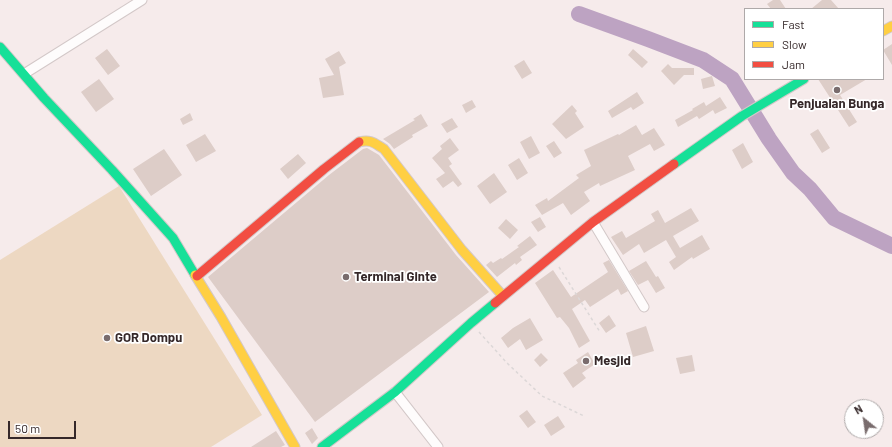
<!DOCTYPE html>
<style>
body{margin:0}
#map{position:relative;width:892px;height:447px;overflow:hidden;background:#f6ebeb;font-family:Barlow,sans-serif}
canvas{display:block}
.legend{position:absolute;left:744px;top:8px;width:140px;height:72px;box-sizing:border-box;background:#fff;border:1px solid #aea9a9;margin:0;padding:5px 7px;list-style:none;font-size:12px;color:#352829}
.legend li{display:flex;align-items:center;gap:8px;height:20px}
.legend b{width:20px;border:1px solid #aea9a9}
.north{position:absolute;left:844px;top:399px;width:40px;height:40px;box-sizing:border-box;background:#fff;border:1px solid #aea9a9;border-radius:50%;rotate:330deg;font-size:11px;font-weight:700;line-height:16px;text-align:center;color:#352829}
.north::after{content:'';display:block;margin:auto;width:14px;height:18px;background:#796c6d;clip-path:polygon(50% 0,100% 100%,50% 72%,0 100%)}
.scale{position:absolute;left:8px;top:421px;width:68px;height:18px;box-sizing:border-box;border:2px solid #352829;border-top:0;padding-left:5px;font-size:12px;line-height:14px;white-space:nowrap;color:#352829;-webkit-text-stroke:3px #fff;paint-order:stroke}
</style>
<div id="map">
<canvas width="892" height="447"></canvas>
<ul class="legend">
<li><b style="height:5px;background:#16e098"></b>Fast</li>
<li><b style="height:5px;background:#ffcf43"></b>Slow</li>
<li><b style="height:5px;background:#f24e42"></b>Jam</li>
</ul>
<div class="north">N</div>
<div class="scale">50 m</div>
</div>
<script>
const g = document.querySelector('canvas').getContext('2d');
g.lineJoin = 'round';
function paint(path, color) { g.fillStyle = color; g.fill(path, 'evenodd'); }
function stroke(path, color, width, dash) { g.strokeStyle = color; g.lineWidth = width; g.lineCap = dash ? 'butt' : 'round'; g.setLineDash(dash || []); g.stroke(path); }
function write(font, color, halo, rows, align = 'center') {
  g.font = font + ' Barlow,sans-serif'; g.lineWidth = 3.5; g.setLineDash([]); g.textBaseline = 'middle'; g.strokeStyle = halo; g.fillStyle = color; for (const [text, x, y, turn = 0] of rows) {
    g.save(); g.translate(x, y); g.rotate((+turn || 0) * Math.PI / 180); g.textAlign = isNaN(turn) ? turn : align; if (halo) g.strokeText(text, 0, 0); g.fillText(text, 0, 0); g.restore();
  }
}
const green = new Path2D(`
 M 119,186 L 262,415 L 211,447 L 0,447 L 0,260 Z`);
const river = new Path2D(`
 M 579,14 L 648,39 L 703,60 L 732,79 L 769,139 L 793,173 L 810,189 L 834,218 L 892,246`);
const building = new Path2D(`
 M 773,0 L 780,0 L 786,9 L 771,9 L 767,4 Z
 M 822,0 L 831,0 L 839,9 L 811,9 Z
 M 892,44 L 892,65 L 883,50 Z
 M 107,49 L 120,66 L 108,75 L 95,58 Z
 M 633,49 L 648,62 L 642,68 L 628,55 Z
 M 339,51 L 346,63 L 339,67 L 344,95 L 323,98 L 319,78 L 334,75 L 325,59 Z
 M 524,60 L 532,73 L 522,79 L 514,66 Z
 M 668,64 L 672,68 L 694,68 L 694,75 L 684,75 L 674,85 L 661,71 Z
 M 712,76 L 715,86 L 703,89 L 701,79 Z
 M 99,79 L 114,99 L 96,112 L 81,92 Z
 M 818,79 L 867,79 L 840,95 L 857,122 L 849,127 Z
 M 637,92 L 644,103 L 633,110 L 631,107 L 612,118 L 608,111 Z
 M 720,97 L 727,108 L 715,114 L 713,110 L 699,119 L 697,116 L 678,127 L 675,120 L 693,110 L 692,109 L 704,102 L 706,106 Z
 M 472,100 L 476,107 L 466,113 L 462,105 Z
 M 572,105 L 577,111 L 575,113 L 584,127 L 566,139 L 552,124 Z
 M 190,113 L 193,120 L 183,125 L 180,119 Z
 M 421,114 L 428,126 L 412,135 L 413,137 L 394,149 L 390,144 L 383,139 L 415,120 L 413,119 Z
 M 452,118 L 458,127 L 447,133 L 441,124 Z
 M 636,125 L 642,135 L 654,128 L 665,145 L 654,151 L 650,144 L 628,156 L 635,170 L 600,186 L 599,183 L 584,192 L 590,201 L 571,215 L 563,203 L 542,215 L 535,205 L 547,198 L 548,201 L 579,178 L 576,175 L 591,166 L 584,150 L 618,134 L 619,135 Z
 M 818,129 L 830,148 L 822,153 L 810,134 Z
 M 205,134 L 216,151 L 196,162 L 186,145 Z
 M 531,136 L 540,153 L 529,159 L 520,142 Z
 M 450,138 L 459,150 L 448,158 L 452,164 L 449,166 L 462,184 L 458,187 L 453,181 L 443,188 L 436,179 L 445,173 L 432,158 L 442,149 L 440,146 Z
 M 554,141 L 562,153 L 554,158 L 546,146 Z
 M 743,143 L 753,162 L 742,169 L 732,150 Z
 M 367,148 L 379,155 L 456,255 L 489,292 L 315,422 L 208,277 L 329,175 L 363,149 Z
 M 164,149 L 182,175 L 151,196 L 133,169 Z
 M 298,154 L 306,163 L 288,179 L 280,169 Z
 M 519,158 L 528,173 L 517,180 L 508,165 Z
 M 494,173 L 507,192 L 490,204 L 477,186 Z
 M 691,208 L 699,221 L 673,236 L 680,248 L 702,235 L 710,249 L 693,259 L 692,257 L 674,270 L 669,262 L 676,257 L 666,240 L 644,253 L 639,244 L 623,255 L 611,237 L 622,231 L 626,238 L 655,221 L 651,214 L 658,210 L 665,223 Z
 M 540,217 L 546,227 L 538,232 L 531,222 Z
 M 506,219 L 518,230 L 510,239 L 498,228 Z
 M 530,236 L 537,245 L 520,257 L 522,260 L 516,265 L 515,263 L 497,277 L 486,265 L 491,261 L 493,263 L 501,258 L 502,259 L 519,247 L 517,246 Z
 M 609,260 L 628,291 L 621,295 L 618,289 L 590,307 L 585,300 L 572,309 L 590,341 L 579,348 L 569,328 L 560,317 L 557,318 L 535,283 L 553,270 L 571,297 L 608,272 L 603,263 Z
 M 646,261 L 656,277 L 658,276 L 665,288 L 656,293 L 648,280 L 638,285 L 629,271 Z
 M 609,315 L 616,326 L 606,333 L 599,323 Z
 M 530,318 L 543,340 L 526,350 L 520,339 L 508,348 L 501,338 L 513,328 Z
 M 646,326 L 654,351 L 633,357 L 626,333 Z
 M 588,352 L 595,364 L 582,373 L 586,378 L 573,388 L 563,373 L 578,363 L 576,360 Z
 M 541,353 L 548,360 L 540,367 L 534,360 Z
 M 692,355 L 695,371 L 680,374 L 676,358 Z
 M 527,410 L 536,422 L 528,428 L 519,416 Z
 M 558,416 L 565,427 L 551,436 L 544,425 Z
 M 312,428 L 318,438 L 312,444 L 305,433 Z
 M 276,431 L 285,445 L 281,447 L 251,447 Z`);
const path = new Path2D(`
 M 559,267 L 600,332
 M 479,332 L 507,363 L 542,396 L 584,416`);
const street = new Path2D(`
 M 24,74 L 142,0
 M 593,222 L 644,307
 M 395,392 L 438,447`);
const fast = new Path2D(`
 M 0,47 L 44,98 L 112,170 L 173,238 L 195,275
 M 674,164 L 742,116 L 804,79
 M 322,447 L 395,392 L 471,323 L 495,303`);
const slow = new Path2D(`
 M 883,31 L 892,26
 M 359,142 C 371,139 374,143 384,149 L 462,250 L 503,296
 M 195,275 L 221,317 L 295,447`);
const jam = new Path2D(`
 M 197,276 L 324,169 L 359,142
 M 495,303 L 593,222 L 674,164`);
const markers = [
 [837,90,4,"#796c6d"],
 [346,277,4,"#796c6d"],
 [107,338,4,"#796c6d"],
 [586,361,4,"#796c6d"]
];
const poiNames = [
 ["Penjualan Bunga",837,104,"center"],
 ["Terminal Ginte",354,277],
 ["GOR Dompu",115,338],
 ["Mesjid",594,361]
];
paint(green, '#edd8c2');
stroke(river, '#bda3c2', 16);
paint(building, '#ddcdc8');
stroke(street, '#d3c8c8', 11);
stroke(fast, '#d3c8c8', 11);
stroke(slow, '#d3c8c8', 11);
stroke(jam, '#d3c8c8', 11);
stroke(path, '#dcd7d7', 1.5, [3, 3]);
stroke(street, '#fefcfc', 9);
stroke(fast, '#16e098', 9);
stroke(slow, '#ffcf43', 9);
stroke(jam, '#f24e42', 9);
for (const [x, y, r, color] of markers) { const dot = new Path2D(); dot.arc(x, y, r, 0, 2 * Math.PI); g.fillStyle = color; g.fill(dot); stroke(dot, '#fff', 1.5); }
write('bold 13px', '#352829', '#fff', poiNames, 'left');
</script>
